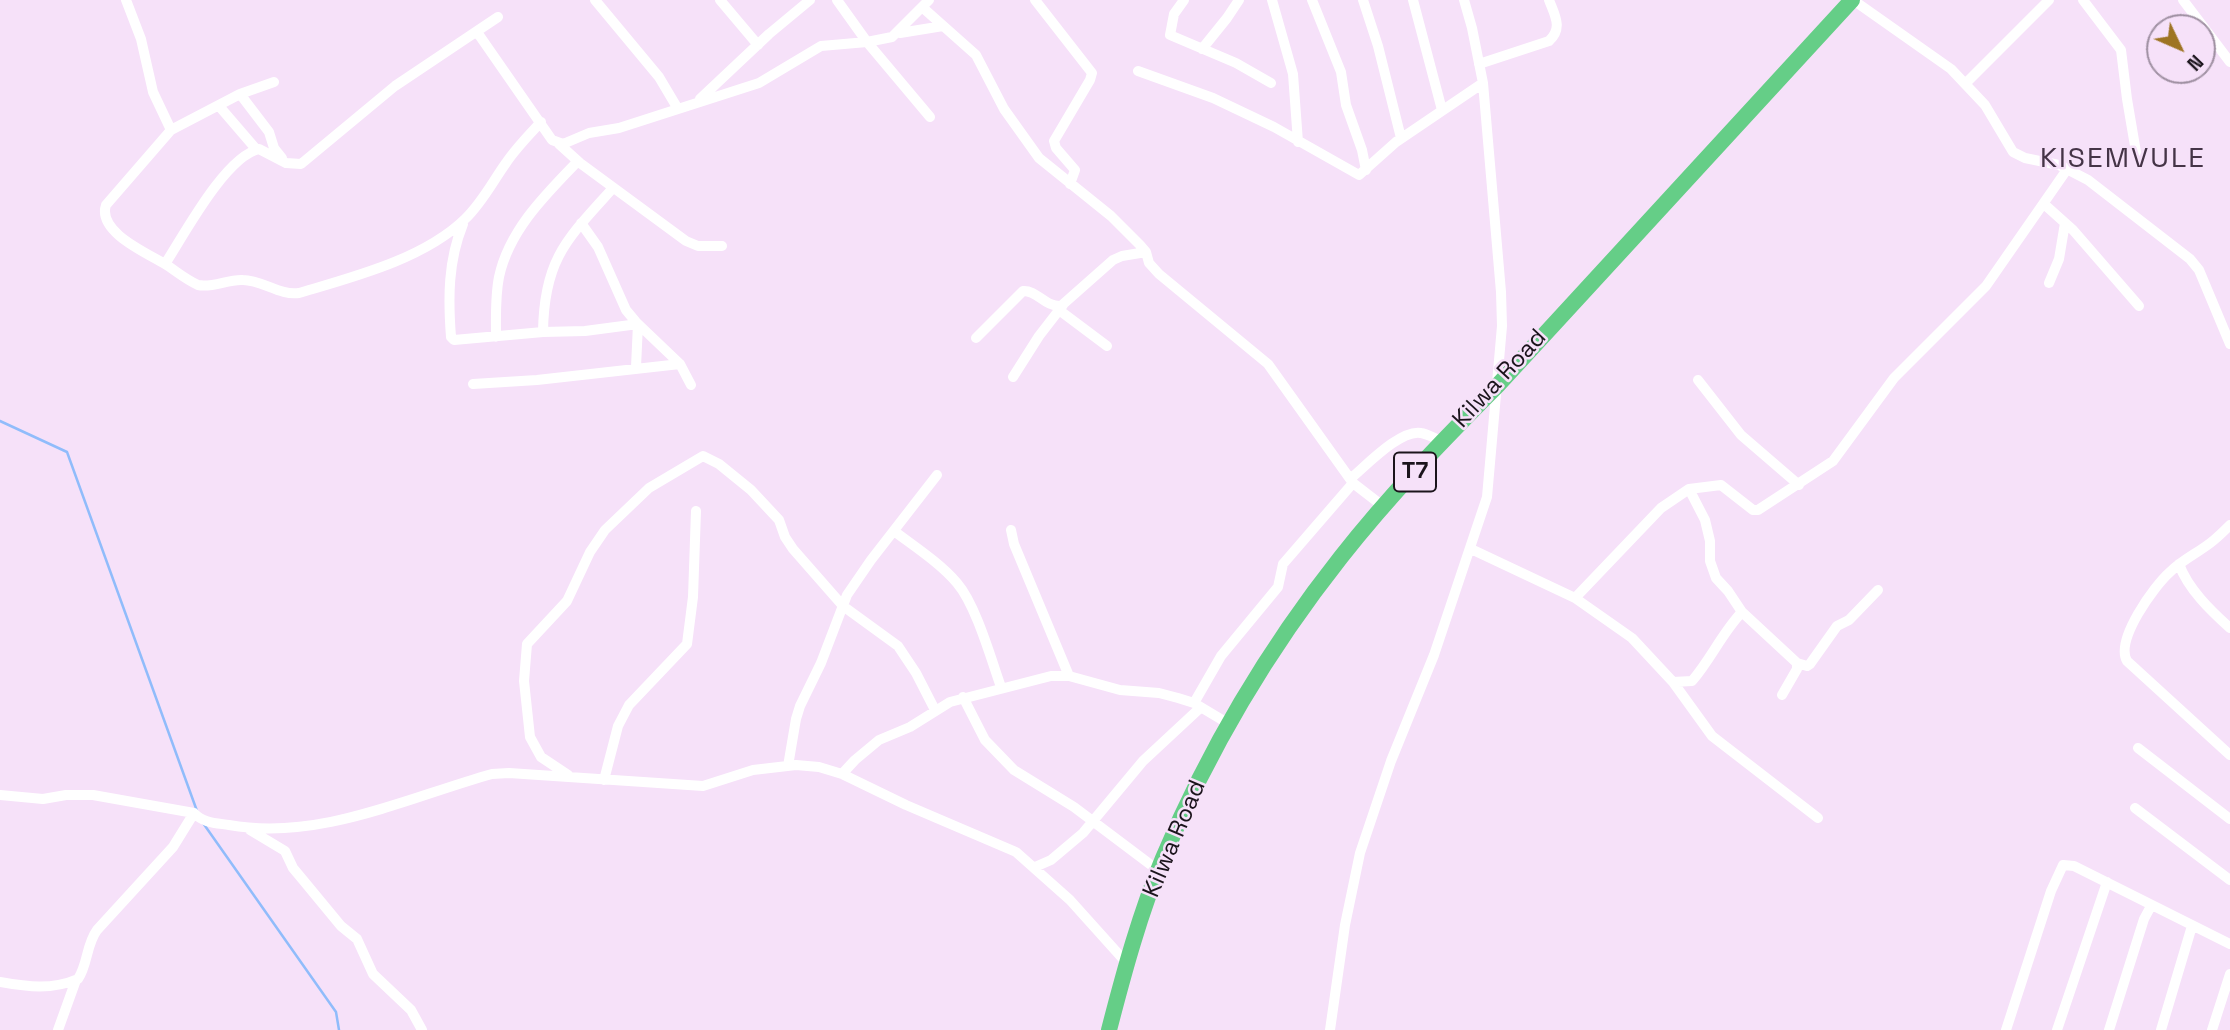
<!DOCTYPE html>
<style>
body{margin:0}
#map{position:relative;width:2230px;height:1030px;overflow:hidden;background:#f6e1f9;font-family:"Space Grotesk",sans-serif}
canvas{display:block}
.north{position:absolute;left:2146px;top:14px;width:70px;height:70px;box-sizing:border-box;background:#f6e1f9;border:2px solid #9e8fa1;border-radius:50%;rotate:134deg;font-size:19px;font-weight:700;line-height:28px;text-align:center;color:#1b141c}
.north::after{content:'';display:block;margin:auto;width:24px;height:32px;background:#9e7423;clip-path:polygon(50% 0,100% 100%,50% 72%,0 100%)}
</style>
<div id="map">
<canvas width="2230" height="1030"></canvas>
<div class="north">N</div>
</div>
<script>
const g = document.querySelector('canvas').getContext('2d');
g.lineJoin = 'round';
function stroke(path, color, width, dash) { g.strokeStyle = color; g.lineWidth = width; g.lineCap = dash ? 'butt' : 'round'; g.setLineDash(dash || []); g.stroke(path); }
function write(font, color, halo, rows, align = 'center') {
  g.font = font + ' "Space Grotesk",sans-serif'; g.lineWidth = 5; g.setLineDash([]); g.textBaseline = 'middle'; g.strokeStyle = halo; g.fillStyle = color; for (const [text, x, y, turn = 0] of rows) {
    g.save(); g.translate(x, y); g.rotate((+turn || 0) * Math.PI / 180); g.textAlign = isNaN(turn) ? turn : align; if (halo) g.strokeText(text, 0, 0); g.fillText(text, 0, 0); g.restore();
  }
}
const stream = new Path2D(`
 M 0,421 L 67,452 L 197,811
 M 203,823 L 336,1012 L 339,1030`);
const minor = new Path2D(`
 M 126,0 L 141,39 L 153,92 L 171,130
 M 595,0 L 659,77 L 678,109
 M 720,0 L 758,45
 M 837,0 L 867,42 L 930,117
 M 1035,0 L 1092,73 L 1090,80 L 1054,141 L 1056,148 L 1075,170 L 1070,184
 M 1184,0 L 1174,14 L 1170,35 L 1236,63 L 1271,83
 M 1272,0 L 1293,74 L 1298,142
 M 1312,0 L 1341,72 L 1346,105 L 1362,150 L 1366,170
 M 1363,0 L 1378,46 L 1401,138
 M 1413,0 L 1442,110
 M 1853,0 L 1951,69 L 1985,105 L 2013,152 L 2025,158 L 2059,165 L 2088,180 L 2190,259 L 2199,270 L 2230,344
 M 2083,0 L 2121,50 L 2127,99 L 2136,152
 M 2183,0 L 2230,62
 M 922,7 L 976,55 L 1004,109 L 1039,158 L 1111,216 L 1140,245 L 1146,252 L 1149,263 L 1159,274 L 1268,364 L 1353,483 L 1384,507
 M 477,32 L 552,140 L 563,144 L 589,133 L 619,128 L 759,83 L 821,46 L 867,42 L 892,37 L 929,0
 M 900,33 L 943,26
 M 1202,49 L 1227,18 L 1239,0
 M 1479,64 L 1549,41 C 1563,28 1555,16 1549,0
 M 1138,71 L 1213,98 L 1274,127 L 1359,175 L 1396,142 L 1483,83
 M 274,82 L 240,94 L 171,130 L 106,205 C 97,232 147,253 165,264 C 176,271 185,279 198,285 C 213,288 228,279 243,280 C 262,280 280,296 299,293 C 353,277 424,259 465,219 C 482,203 493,181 506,163 C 516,148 529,135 541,122
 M 1966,83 L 2049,0
 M 240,94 L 269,132 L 274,148 L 282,158
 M 700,99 L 769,34 L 810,0
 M 219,106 L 256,149
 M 559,144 L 580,163 L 686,241 L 698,246 L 722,246
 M 2044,204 L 2073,230 L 2139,306
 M 581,223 L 598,247 L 626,310 L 636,322 L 680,364 L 691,385
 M 463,224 C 448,261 448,298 451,337 L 454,340 L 543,332 L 585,331 L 638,324
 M 165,264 C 184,235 225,157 259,149 L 286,163 L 301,164 L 395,86 L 498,17
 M 2049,283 L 2059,259 L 2065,223
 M 1059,310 L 1107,346
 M 543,332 C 544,259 567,239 613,188
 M 496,337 C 496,317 495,297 499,277 C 509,230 546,194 578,161
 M 976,338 L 1023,291 C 1037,290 1045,307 1061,306 L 1113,260 L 1122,256 L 1146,252
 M 636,367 L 638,324
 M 1013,377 L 1039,336 L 1063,305
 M 1698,380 L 1741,435 L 1799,485
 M 473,384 L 537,380 L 680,364
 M 1350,479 C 1365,467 1400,429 1421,433 C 1428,434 1435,439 1442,441
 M 1689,489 L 1705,520 L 1710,541 L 1710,561 L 1716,578 L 1728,591 L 1742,612 L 1797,663 L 1797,669 L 1782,695
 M 2230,525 C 2225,530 2220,535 2214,540 C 2200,552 2183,559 2170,572 C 2154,586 2115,640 2127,661 L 2230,755
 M 1011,530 L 1014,544 L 1069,676
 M 894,531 C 915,547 940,563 957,583 C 976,605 991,659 1001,687
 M 1471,549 L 1575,598 L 1632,638 L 1673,682 L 1712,736 L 1818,818
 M 2179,564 C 2188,589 2211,611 2230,628
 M 1575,598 L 1661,508 L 1689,489 L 1721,485 L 1753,510 L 1758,510 L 1833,461 L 1894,378 L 1986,286 L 2068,168
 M 1797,663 L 1807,666 L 1810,664 L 1837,626 L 1849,620 L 1878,590
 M 1673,682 L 1692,681 C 1711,659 1722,633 1742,612
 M 963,697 L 985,740 L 1014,770 L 1074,807 L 1159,871
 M 1194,703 L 1221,656 L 1278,587 L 1283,564 L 1353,483
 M 2138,748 L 2230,819
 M 788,766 L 796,719 L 800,706 L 821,663 L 847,595 L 871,560 L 937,475
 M 842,774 L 855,760 L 879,740 L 910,727 L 950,702 L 1051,676 L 1069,676 L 1120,690 L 1159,693 L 1178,698 L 1194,703 L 1229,724
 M 568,775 L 541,757 L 530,737 L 524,681 L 527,644 L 567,601 L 590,552 L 605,530 L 649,488 L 703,456 L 719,464 L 751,490 L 779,520 L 785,537 L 793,549 L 843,606 L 898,646 L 916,673 L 935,710
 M 604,780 L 618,726 L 629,705 L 687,644 L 693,597 L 696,511
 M 0,795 L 43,799 L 66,795 L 93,795 L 194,813 C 203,823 216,823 229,825 C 320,841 406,798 492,774 L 509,773 L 703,786 L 753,770 L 796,765 L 819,767 L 842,774 L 906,805 L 1016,852 L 1070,900 L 1123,959 L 1128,960
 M 2135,808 L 2230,880
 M 250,830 L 285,851 L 293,868 L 303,880 L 341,926 L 357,939 L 373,974 L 411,1010 L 422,1030
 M 1035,867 L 1051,860 L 1083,833 L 1143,761 L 1200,708
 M 0,982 C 28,987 52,990 78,979 C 88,964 86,945 97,930 L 173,847 L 194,813
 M 58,1030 L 76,980
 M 1330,1030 L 1345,925 L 1360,853 L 1391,761 L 1434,655 L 1487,497 L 1502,326 L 1501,292 L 1483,83 L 1472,28 L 1464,0
 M 2006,1030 L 2051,891 L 2063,865 L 2074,866 L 2230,944
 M 2057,1030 L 2107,882
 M 2109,1030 L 2144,919 L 2151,906
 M 2161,1030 L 2192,926
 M 2212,1030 L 2230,974`);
const highway = new Path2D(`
 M 1109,1030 C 1124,972 1140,913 1163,858 C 1208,751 1269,648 1341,557 C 1389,496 1443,440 1498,385 L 1852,0`);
const shields = [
 [1415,472,42]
];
const shieldNames = [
 ["T7",1415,472]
];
const streetNames = [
 ["Kilwa Road",1500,379,-47],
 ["Kilwa Road",1175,839,-67]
];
const quarterNames = [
 ["KISEMVULE",2123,159]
];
stroke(stream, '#90bcfb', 2.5);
stroke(minor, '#fff', 10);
stroke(highway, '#65ce87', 16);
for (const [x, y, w] of shields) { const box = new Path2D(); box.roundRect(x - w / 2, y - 19.5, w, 39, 5); g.fillStyle = '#f6e1f9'; g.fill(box); stroke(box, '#1b141c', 2); }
write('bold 23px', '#1b141c', null, shieldNames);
write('24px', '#1b141c', '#f6e1f9', streetNames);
g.letterSpacing = '2px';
write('28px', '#453447', '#f6e1f9', quarterNames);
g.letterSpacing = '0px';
</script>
